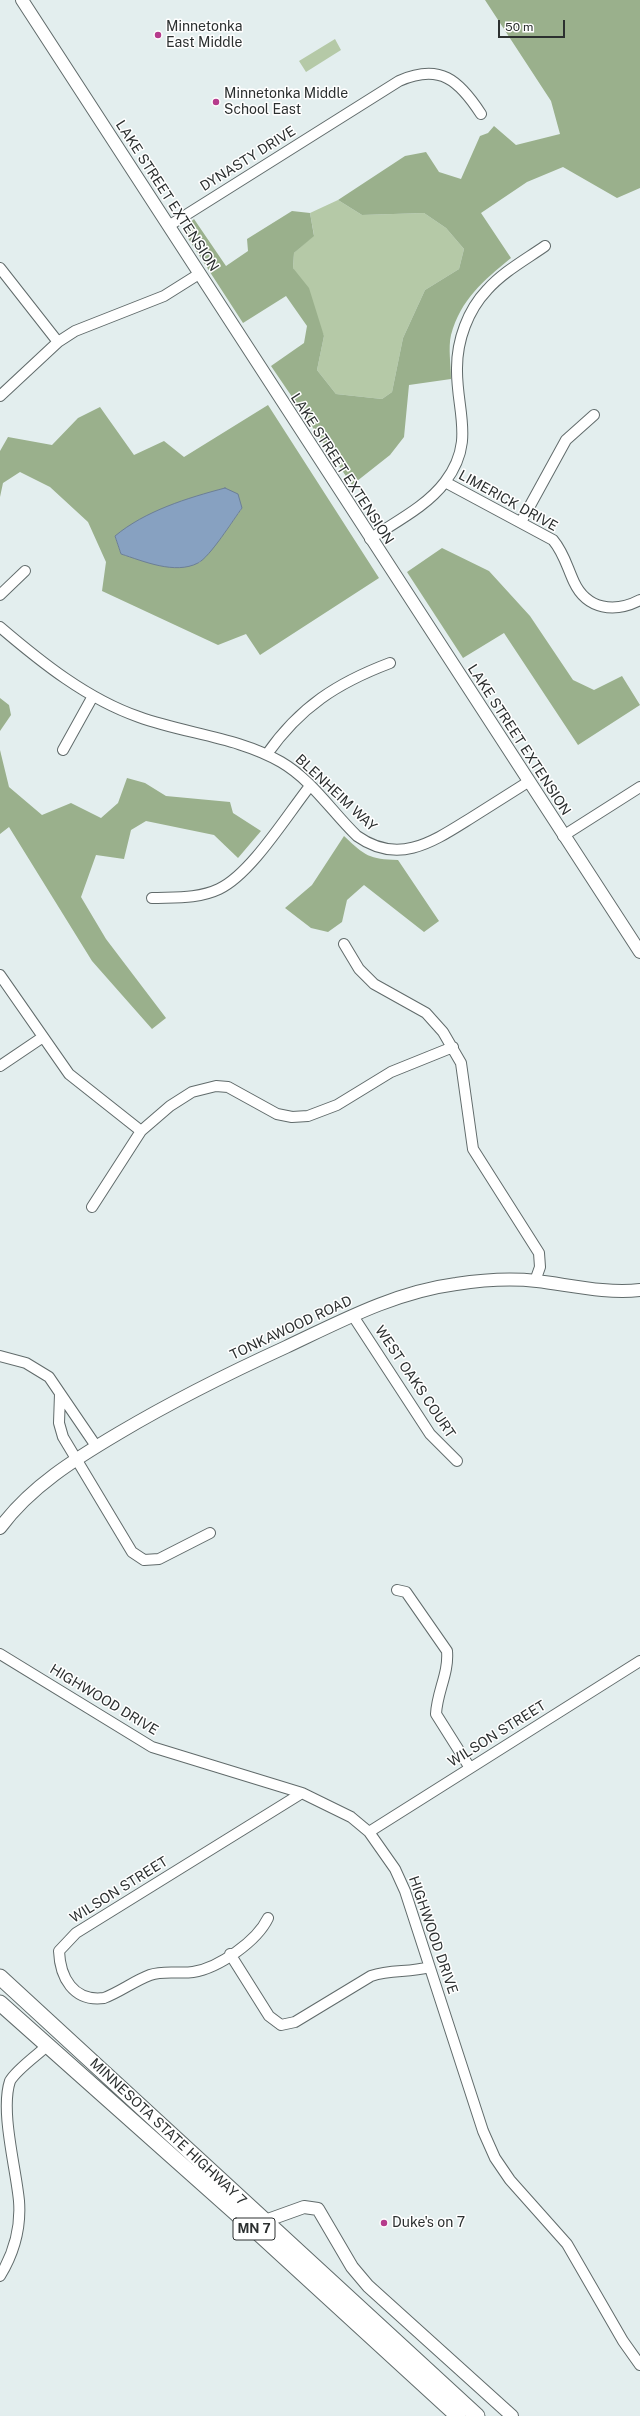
<!DOCTYPE html>
<style>
body{margin:0}
#map{position:relative;width:640px;height:2416px;overflow:hidden;background:#e3eeee;font-family:"Public Sans",sans-serif}
canvas{display:block}
.scale{position:absolute;left:498px;top:20px;width:67px;height:18px;box-sizing:border-box;border:2px solid #2c3030;border-top:0;padding-left:5px;font-size:12px;line-height:14px;white-space:nowrap;color:#2c3030;-webkit-text-stroke:3px #fff;paint-order:stroke}
</style>
<div id="map">
<canvas width="640" height="2416"></canvas>
<div class="scale">50 m</div>
</div>
<script>
const g = document.querySelector('canvas').getContext('2d');
g.lineJoin = 'round';
function paint(path, color) { g.fillStyle = color; g.fill(path, 'evenodd'); }
function stroke(path, color, width, dash) { g.strokeStyle = color; g.lineWidth = width; g.lineCap = dash ? 'butt' : 'round'; g.setLineDash(dash || []); g.stroke(path); }
function write(font, color, halo, rows, align = 'center') {
  g.font = font + ' "Public Sans",sans-serif'; g.lineWidth = 3; g.setLineDash([]); g.textBaseline = 'middle'; g.strokeStyle = halo; g.fillStyle = color; for (const [text, x, y, turn = 0] of rows) {
    g.save(); g.translate(x, y); g.rotate((+turn || 0) * Math.PI / 180); g.textAlign = isNaN(turn) ? turn : align; if (halo) g.strokeText(text, 0, 0); g.fillText(text, 0, 0); g.restore();
  }
}
const green = new Path2D(`
 M 335,39 L 341,50 L 306,72 L 299,61 Z
 M 338,200 L 362,215 L 424,213 L 446,228 L 464,249 L 459,269 L 425,290 L 403,338 L 392,392 L 382,399 L 336,394 L 317,370 L 324,336 L 293,268 L 294,253 L 314,235 L 310,213 Z`);
const forest = new Path2D(`
 M 485,0 L 640,0 L 640,188 L 617,198 L 563,167 L 527,182 L 481,213 L 511,258 C 483,281 461,299 451,335 C 448,348 451,365 451,379 L 409,385 L 404,437 L 390,455 L 352,485 L 271,366 L 304,343 L 307,326 L 286,296 L 243,323 L 184,232 L 184,228 L 194,219 L 226,266 L 248,251 L 247,239 L 292,211 L 310,213 L 314,236 L 294,253 L 293,268 L 309,288 L 324,336 L 317,370 L 336,394 L 382,399 L 392,392 L 403,338 L 425,290 L 459,269 L 464,249 L 446,228 L 424,213 L 362,215 L 338,200 L 405,156 L 426,152 L 439,172 L 461,179 L 480,136 L 488,133 L 494,126 L 516,145 L 560,134 L 551,101 Z
 M 268,405 L 379,578 L 260,655 L 246,634 L 218,645 L 102,591 L 106,562 L 88,522 L 50,487 L 20,472 L 3,483 L 0,497 L 0,451 L 8,437 L 52,445 L 78,418 L 100,407 L 134,455 L 164,441 L 184,457 ZM 242,508 L 219,540 L 199,563 L 159,565 L 121,554 L 115,536 Z
 M 442,548 L 489,571 L 530,616 L 573,680 L 594,690 L 622,676 L 640,705 L 578,745 L 504,633 L 463,658 L 407,572 Z
 M 0,698 L 9,705 L 11,715 L 0,731 Z
 M 0,750 L 9,787 L 42,815 L 71,803 L 101,818 L 118,803 L 127,778 L 145,783 L 166,796 L 230,802 L 233,813 L 261,831 L 238,858 L 214,835 L 146,821 L 131,830 L 124,859 L 96,855 L 81,897 L 106,939 L 166,1018 L 152,1029 L 92,961 L 9,827 L 0,834 Z
 M 344,836 C 365,856 369,859 398,860 L 439,921 L 424,932 L 364,885 L 347,900 L 342,922 L 328,932 L 311,928 L 285,908 L 312,885 Z`);
const water = new Path2D(`
 M 225,488 L 238,494 L 242,508 C 233,520 210,557 198,563 C 175,575 143,561 121,554 L 115,536 C 145,511 187,498 225,488 Z`);
const minor = new Path2D(`
 M 170,225 L 399,81 C 440,63 459,80 481,114
 M 0,268 L 58,342
 M 0,396 L 58,342 L 75,331 L 164,296 L 199,274
 M 445,482 L 553,540 C 564,553 567,567 574,582 C 587,610 615,613 640,600
 M 521,522 L 566,440 L 594,415
 M 370,539 C 395,522 426,507 445,482 C 476,441 456,411 457,368 C 457,340 468,310 487,290 C 503,272 525,260 545,246
 M 0,595 L 25,571
 M 0,627 C 41,662 87,699 139,717 C 186,734 238,737 281,762 C 312,780 332,812 357,836 C 399,866 434,841 471,818 C 490,806 509,794 528,782
 M 63,750 L 93,696
 M 267,754 C 300,707 337,683 390,663
 M 563,836 L 640,787
 M 152,898 C 174,897 198,899 219,889 C 251,874 287,815 310,786
 M 344,944 L 359,969 L 374,984 L 426,1013 L 443,1032 L 461,1063 L 473,1149 L 539,1253 L 540,1267 L 535,1281
 M 0,975 L 69,1074 L 141,1131
 M 0,1066 L 43,1037
 M 92,1207 L 141,1131 L 170,1106 L 192,1092 L 216,1086 L 228,1087 L 277,1114 L 292,1117 L 308,1116 L 337,1105 L 391,1072 L 453,1047
 M 353,1316 L 430,1434 L 457,1461
 M 0,1356 L 26,1363 L 49,1377 L 96,1446
 M 60,1394 L 59,1423 L 63,1437 L 132,1552 L 144,1560 L 159,1559 L 210,1533
 M 397,1590 L 406,1592 L 447,1651 C 449,1673 437,1692 436,1714 L 470,1768
 M 0,1654 L 152,1747 L 302,1793 L 351,1817 L 369,1832 L 395,1869 L 405,1891 L 483,2131 L 495,2158 L 510,2180 L 567,2244 L 623,2341 L 640,2365
 M 369,1832 L 640,1661
 M 268,1918 C 257,1941 219,1968 193,1972 C 179,1974 164,1970 150,1975 C 134,1981 120,1992 104,1998 C 73,2002 60,1977 59,1951 L 76,1933 L 302,1793
 M 230,1954 L 269,2016 L 281,2025 L 295,2022 L 371,1976 C 392,1969 409,1973 429,1967
 M 0,2276 C 14,2253 21,2227 19,2201 C 16,2168 0,2111 10,2081 C 16,2070 37,2055 47,2046`);
const tertiary = new Path2D(`
 M 22,0 L 640,952
 M 0,1528 C 30,1487 75,1459 119,1433 C 173,1401 229,1373 286,1347 C 341,1321 395,1292 456,1284 C 482,1280 510,1278 537,1281 C 570,1285 607,1294 640,1290
 M 265,2221 L 304,2207 L 318,2209 L 352,2267 L 368,2286 L 512,2416`);
const primary = new Path2D(`
 M 0,1977 L 477,2416
 M 0,2003 L 256,2231 L 458,2416`);
const markers = [
 [158,35,4,"#b63b8c"],
 [216,102,4,"#b63b8c"],
 [384,2223,4,"#b63b8c"]
];
const shields = [
 [254,2229,42]
];
const shieldNames = [
 ["MN 7",254,2229]
];
const poiNames = [
 ["Minnetonka",166,27],
 ["East Middle",166,43],
 ["Minnetonka Middle",224,94],
 ["School East",224,110],
 ["Duke's on 7",392,2223]
];
const streetNames = [
 ["DYNASTY DRIVE",248,159,-32],
 ["LAKE STREET EXTENSION",167,196,57],
 ["LAKE STREET EXTENSION",342,469,57],
 ["LIMERICK DRIVE",508,501,29],
 ["LAKE STREET EXTENSION",519,740,57],
 ["BLENHEIM WAY",336,793,43],
 ["TONKAWOOD ROAD",291,1328,-25],
 ["WEST OAKS COURT",415,1382,56],
 ["HIGHWOOD DRIVE",104,1700,31],
 ["WILSON STREET",497,1734,-32],
 ["WILSON STREET",119,1890,-32],
 ["HIGHWOOD DRIVE",433,1935,71],
 ["MINNESOTA STATE HIGHWAY 7",168,2132,43]
];
paint(green, '#b5c9a7');
paint(forest, '#9ab08c');
paint(water, '#87a1c1');
stroke(water, '#6c7f96', 1);
stroke(minor, '#616b6b', 12);
stroke(tertiary, '#616b6b', 14);
stroke(primary, '#616b6b', 17);
stroke(minor, '#fff', 10);
stroke(tertiary, '#fff', 12);
stroke(primary, '#fff', 15);
for (const [x, y, r, color] of markers) { const dot = new Path2D(); dot.arc(x, y, r, 0, 2 * Math.PI); g.fillStyle = color; g.fill(dot); stroke(dot, '#fff', 1.5); }
for (const [x, y, w] of shields) { const box = new Path2D(); box.roundRect(x - w / 2, y - 11, w, 22, 3); g.fillStyle = '#fff'; g.fill(box); stroke(box, '#2c3030', 1); }
write('bold 13px', '#2c3030', null, shieldNames);
write('14px', '#2c3030', '#fff', poiNames, 'left');
write('14px', '#2c3030', '#fff', streetNames);
</script>
